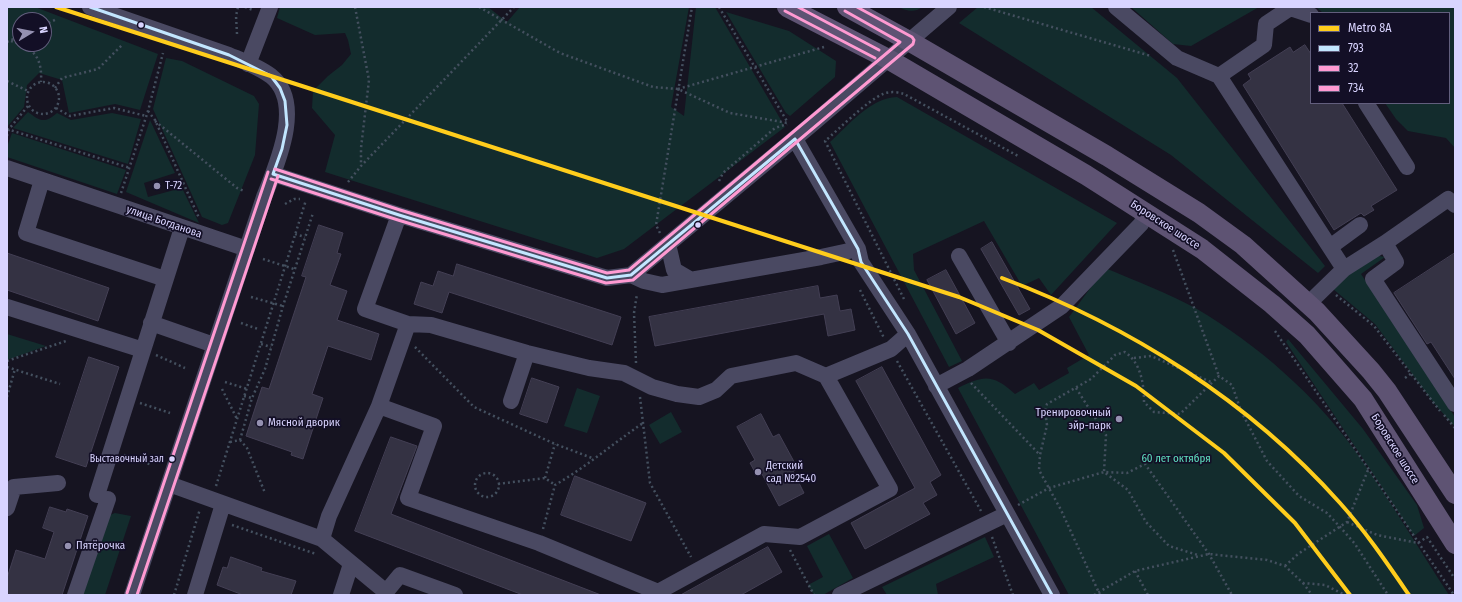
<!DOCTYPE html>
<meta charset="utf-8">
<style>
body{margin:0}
#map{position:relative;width:1462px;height:602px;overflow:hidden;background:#161421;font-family:"Fira Sans Condensed",sans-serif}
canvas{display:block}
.frame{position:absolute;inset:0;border:8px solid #d9d4ff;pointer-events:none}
.legend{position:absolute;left:1310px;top:12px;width:140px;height:92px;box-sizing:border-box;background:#130f26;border:1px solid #625e7d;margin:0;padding:5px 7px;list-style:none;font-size:12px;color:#d9d4ff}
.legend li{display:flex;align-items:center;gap:8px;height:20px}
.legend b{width:20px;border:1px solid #625e7d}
.north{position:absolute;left:12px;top:12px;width:40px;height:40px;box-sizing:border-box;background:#130f26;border:1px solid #625e7d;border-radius:50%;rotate:80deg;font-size:11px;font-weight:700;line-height:16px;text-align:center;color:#d9d4ff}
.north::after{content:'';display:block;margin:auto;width:14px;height:18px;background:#9591b1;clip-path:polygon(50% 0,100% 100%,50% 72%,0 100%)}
</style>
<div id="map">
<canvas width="1462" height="602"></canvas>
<div class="frame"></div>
<ul class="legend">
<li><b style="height:5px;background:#ffcd1c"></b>Metro 8А</li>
<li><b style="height:5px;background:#c2e6ff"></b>793</li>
<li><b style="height:5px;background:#ff9ad2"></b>32</li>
<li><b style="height:5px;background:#ff9ad2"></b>734</li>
</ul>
<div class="north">N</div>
</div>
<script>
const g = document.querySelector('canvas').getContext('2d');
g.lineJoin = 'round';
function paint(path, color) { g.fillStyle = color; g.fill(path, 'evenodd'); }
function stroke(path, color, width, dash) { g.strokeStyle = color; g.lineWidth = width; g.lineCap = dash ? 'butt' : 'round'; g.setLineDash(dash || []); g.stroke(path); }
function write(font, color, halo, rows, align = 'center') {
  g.font = font + ' "Fira Sans Condensed",sans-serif'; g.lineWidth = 3.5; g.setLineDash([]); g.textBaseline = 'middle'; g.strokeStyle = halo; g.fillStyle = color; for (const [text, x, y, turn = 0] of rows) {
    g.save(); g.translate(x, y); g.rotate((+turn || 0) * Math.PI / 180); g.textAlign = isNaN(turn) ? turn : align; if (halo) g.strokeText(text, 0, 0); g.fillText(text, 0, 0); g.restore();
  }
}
const green = new Path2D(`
 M 7,7 L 35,7 L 158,54 L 140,110 L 115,104 L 69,113 L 62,80 L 39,73 L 27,85 L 24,107 L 7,127 ZM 20,20 L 44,20 L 44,44 L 20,44 Z
 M 280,7 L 488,7 L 507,22 L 520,7 L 689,7 L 671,107 L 684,116 L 696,7 L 715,7 L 785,127 L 624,249 L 597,258 L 325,172 L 335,135 L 312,108 L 313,91 L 328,76 L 342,65 L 351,54 L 348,40 L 345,33 L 315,35 L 277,18 Z
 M 899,7 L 922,7 C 915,13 906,11 899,7 Z
 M 978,7 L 1091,7 L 1177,78 L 1325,266 L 1318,273 L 1171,155 L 959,23 Z
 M 1131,7 L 1259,7 L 1191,46 L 1173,44 Z
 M 1316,7 L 1455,7 L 1455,148 L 1446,138 L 1408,131 L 1396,119 L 1385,103 L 1449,103 L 1449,13 L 1323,13 Z
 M 726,12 L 789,31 L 836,61 L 835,77 L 790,116 L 786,113 Z
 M 166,58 L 182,61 L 254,96 L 259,104 L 255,155 L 228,223 L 222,225 L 202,217 L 153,109 Z
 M 897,97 L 1117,223 L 1051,295 L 1039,278 L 1022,286 L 984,221 L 913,254 L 914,270 L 962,361 L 949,367 L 830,142 C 849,125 870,98 897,97 Z
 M 28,112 C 40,121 44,124 57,113 L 71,120 L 112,113 L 141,119 L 128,164 L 13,128 Z
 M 150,120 L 175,173 L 144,183 L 148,197 L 182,188 L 199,223 L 126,192 Z
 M 12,133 L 126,170 L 117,194 L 7,157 L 7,147 Z
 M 1374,255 L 1385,257 L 1361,274 L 1455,417 L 1455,427 L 1433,402 L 1375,324 L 1333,289 L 1348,271 Z
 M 1105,268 C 1136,281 1168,293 1197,309 C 1257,344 1316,396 1356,452 C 1389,498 1418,548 1449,595 L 1069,595 L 958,388 C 984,375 993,374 1015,394 L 1034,383 L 1039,390 L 1069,373 L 1067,368 L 1089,355 L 1069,317 Z
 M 7,334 L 46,346 L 7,360 Z
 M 1288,339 L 1363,429 L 1417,505 L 1424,528 L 1414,536 L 1286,342 Z
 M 577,388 L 600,396 L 587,433 L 564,426 Z
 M 671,412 L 682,432 L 660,444 L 649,425 Z
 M 115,513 L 131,516 L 105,595 L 79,595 L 105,517 Z
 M 829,534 L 853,578 L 823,595 L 814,595 L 808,585 L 823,577 L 807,546 Z
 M 985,537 L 994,557 L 936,584 L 938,595 L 887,595 L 882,587 Z`);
const building = new Path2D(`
 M 1305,45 L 1311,54 L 1311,103 L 1342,103 L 1397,190 L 1371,206 L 1374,210 L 1364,216 L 1361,213 L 1334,230 L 1243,85 L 1251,79 L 1248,74 L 1290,47 L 1293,52 Z
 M 319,225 L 343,233 L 337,253 L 341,254 L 330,285 L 347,291 L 337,320 L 379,334 L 371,360 L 328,346 L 312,394 L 323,398 L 303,459 L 291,455 L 292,452 L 246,436 L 262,387 L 269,389 L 306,277 L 302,276 Z
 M 992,242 L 1030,309 L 1019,315 L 981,249 Z
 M 7,253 L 109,288 L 98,321 L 7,290 Z
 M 1455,253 L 1455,379 L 1431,342 L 1427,344 L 1394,293 Z
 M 457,264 L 621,317 L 612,345 L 449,292 L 442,313 L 414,304 L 421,282 L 433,286 L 438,271 L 453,276 Z
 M 946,270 L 975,323 L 956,334 L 927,280 Z
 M 818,286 L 820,298 L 837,295 L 840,311 L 851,309 L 855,330 L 828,336 L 824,314 L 655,346 L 649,317 Z
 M 89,357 L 119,367 L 86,467 L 56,457 Z
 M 882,367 L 941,475 L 930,482 L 937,495 L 923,503 L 930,514 L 865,549 L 851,523 L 915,488 L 856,381 Z
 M 532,378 L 559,387 L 547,423 L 520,414 Z
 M 761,414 L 773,437 L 779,434 L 798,469 L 793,471 L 804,493 L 779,506 L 762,474 L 757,476 L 750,463 L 755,460 L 737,427 Z
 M 391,437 L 417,446 L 391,514 L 601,595 L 523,595 L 355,531 Z
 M 575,476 L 646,503 L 631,541 L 561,515 Z
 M 50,507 L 66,512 L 67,509 L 88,516 L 62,595 L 7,595 L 7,578 L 16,550 L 45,559 L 54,532 L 43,528 Z
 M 768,547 L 782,572 L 741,595 L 681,595 Z
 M 231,557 L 262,568 L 261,571 L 296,581 L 291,595 L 243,595 L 217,585 L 223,567 L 227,568 Z`);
const path = new Path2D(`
 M 245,7 L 253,10
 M 355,7 L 369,80 L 361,148 L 361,166
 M 479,7 L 560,53 L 653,87 L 678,89 L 730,113 L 788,123
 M 719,7 L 788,123
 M 984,7 L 1151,56
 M 44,25 L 57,19
 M 237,34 L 236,16 L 238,7
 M 11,41 L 20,44
 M 7,42 L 20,36
 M 21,44 C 38,52 42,64 41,82
 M 7,81 L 28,91
 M27 98a16 16 0 1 1 32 0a16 16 0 1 1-32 0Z
 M 55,88 L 62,78 L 98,69 L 122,45
 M 678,89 L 824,47
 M 56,108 L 70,116 L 114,108 L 146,116
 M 148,111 L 155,120 L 199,218
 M 155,121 L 237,188 L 244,191
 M 7,129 L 130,168
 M 7,136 L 9,129 L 28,106
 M 719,181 L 723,173 L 775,128 L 787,124
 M 348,182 L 361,166 L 514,7
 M 121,193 L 148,111 L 163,53
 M 285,204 L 294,199 L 300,199
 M 660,233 L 656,225 L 692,7
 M 295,234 L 305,237
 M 1173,250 L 1219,376
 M 263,259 L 294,269
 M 860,290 L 884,338
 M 1336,295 L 1374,326 L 1440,411
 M 251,297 L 283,306
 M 904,299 L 825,141 C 839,129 868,100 883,94 C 889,91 898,92 904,94 L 1018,156
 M 241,323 L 258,329
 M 1275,331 L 1454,595
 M 261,344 L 271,347
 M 415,347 L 474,407 L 555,444 L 592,458
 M 156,355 L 185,368
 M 1134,358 L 1151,356 L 1211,382
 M 7,361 L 66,341
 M 897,361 L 981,511
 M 636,363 L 634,313 L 637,294
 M 7,367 L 60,384
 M 1405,378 L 1412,373
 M 225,382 L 247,389
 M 971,383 L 1040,455
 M 1076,388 L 1106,435 L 1104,472 L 1128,490 L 1146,522 L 1169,546 L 1198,555
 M 222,389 L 237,419
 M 244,396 L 252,398
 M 7,397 L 15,369
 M 640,397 L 650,483 L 691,557
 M 140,403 L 170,413
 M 1444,415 L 1455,428
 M 240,440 L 247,448 L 265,493
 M 230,442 L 240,440 L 252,398 L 265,369 L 283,306 L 313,213
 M 124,455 L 152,465
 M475 485a12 12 0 1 1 24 0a12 12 0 1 1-24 0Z
 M 545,478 L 555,444
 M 498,484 L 545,478 L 555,485
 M 216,486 L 306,200
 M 1018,505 L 1049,488 L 1104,472 L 1127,473 L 1145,464 L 1209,554 L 1232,595
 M 1347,522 L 1377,535 L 1418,543 L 1427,537 L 1455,579
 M 232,525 L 316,554
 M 543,529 L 555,485 C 586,467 614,443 643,423
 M 992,537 L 1013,595
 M 790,550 L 814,595
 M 1285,566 L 1298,554 L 1347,522 L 1368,470
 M 1135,571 L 1148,595
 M 1303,583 L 1312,595
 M 174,595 L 200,509
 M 1094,595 L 1135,571 L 1209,554 L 1267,560 L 1285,566 L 1303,583 L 1325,585 L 1345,595
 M 1100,595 L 1061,510 L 1039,470 L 1040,455 L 1047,425 L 1045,410 L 1047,404 L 1091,379 L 1115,355 L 1125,352 C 1141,363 1144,384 1144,402 L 1154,412 L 1180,414 L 1219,376 L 1232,385 L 1241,411 L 1267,461 L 1299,496 L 1327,513 L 1341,528 L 1355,544 L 1388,595`);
const minor = new Path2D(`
 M 90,7 L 229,55 C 243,61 259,67 271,76 C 305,103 276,166 264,197 L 132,595
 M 1116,7 L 1177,58 L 1219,76 L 1344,269
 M 248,64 L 270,7
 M 1219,76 L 1264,45 L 1266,24 L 1290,8 L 1311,15
 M 1366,103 L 1407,167
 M 795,139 L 858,249 L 861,262 L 908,334 L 1052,595
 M 7,168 L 247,249
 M 273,174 L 399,215 L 607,278 L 631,275 L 811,125 L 949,7
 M 42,180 L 26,233 L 165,279
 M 399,215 L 365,309 L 408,324 L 431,325 L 527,353 L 589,368 L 624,373 L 652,387 L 677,394 L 699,397 L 716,390 L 731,376 L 796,363 L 826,376 L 890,489 L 800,537 L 764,534 L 658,592 L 660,595
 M 1385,243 L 1396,262 L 1373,279 L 1455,404
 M 668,244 L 674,270 L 691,280
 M 1330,247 L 1360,225
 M 959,256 L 1009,343
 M 631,275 L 644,281 L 662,285 L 821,257 L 858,249
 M 1308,304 L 1344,269 L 1385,243 L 1448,199 L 1455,205
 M 7,307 L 143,350
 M 151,323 L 214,345
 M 826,376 L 891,349 L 908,334
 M 936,386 L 968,369 L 1062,306 L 1141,224 L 1146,213
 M 511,401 L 527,353
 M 379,406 L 408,324
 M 169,484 L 322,539 L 386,592 L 400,575 L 455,595
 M 97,495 L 182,228
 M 7,508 L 14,487 L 58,483
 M 322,539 L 329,516 L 379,406 L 434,426 L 408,498 L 539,543 L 658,592
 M 75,595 L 108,499
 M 195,595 L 223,504
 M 341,595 L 351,564
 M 840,595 L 1007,514`);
const major = new Path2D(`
 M 787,7 L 888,59 L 1086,175 L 1202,249 L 1272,304 L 1307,335 L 1363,399 L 1455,544
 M 847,7 L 909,41 L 1107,156 L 1199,213 L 1243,245 L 1317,312 L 1371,371 L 1387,391 L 1455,494`);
const bus1 = new Path2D(`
 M 90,7 L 229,55 L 271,76 L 280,88 L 285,101 L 287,125 L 282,149 L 273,174
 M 795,139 L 858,249 L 861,262 L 908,334 L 1052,595
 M 273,174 L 399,215 L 607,278 L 631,275 L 795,139`);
const bus2 = new Path2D(`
 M 785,11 L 875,58
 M 271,179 L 398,220 L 606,283 L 633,280 L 913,44 L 914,40 L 912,37 L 857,7
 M 137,595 L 278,176`);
const bus3 = new Path2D(`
 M 798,7 L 879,50
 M 275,169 L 400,210 L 607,273 L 629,270 L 900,42 L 845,11
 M 127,593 L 268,172`);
const metro1 = new Path2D(`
 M 56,7 L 959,297 L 1038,330 L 1136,386 L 1224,453 L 1295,523 L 1350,595
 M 1002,278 C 1130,326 1249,401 1340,503 C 1366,532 1387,563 1409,595`);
const markers = [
 [141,25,3.5,"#d9d4ff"],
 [157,186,4,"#9591b1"],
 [698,225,3.5,"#d9d4ff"],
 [1119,419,4,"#9591b1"],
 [260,423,4,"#9591b1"],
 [172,459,3.5,"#d9d4ff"],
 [758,472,4,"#9591b1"],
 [68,546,4,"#9591b1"]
];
const busNames = [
 ["Выставочный зал",164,459]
];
const poiNames = [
 ["Т-72",165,186],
 ["Тренировочный",1111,413,"right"],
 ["эйр-парк",1111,426,"right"],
 ["Мясной дворик",268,423],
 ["Детский",766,466],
 ["сад №2540",766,479],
 ["Пятёрочка",76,546]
];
const streetNames = [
 ["улица Богданова",164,222,19],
 ["Боровское шоссе",1165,225,33],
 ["Боровское шоссе",1395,449,58]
];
const parkNames = [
 ["60 лет октября",1176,459]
];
paint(green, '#132c2d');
paint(building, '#343243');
stroke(building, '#433f54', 1);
stroke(path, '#44505f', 2.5, [2, 3]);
stroke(minor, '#4a4962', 16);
stroke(major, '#5e5373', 20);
stroke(bus1, '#c2e6ff', 3);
stroke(bus2, '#ff9ad2', 3);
stroke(bus3, '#ff9ad2', 3);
stroke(metro1, '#ffcd1c', 4);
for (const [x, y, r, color] of markers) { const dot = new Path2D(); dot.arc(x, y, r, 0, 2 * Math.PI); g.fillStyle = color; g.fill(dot); stroke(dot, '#130f26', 1.5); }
write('10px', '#d9d4ff', '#130f26', busNames, 'right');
write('11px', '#d9d4ff', '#130f26', poiNames, 'left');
write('11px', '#d9d4ff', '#130f26', streetNames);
write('11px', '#5fe0c0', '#130f26', parkNames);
</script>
